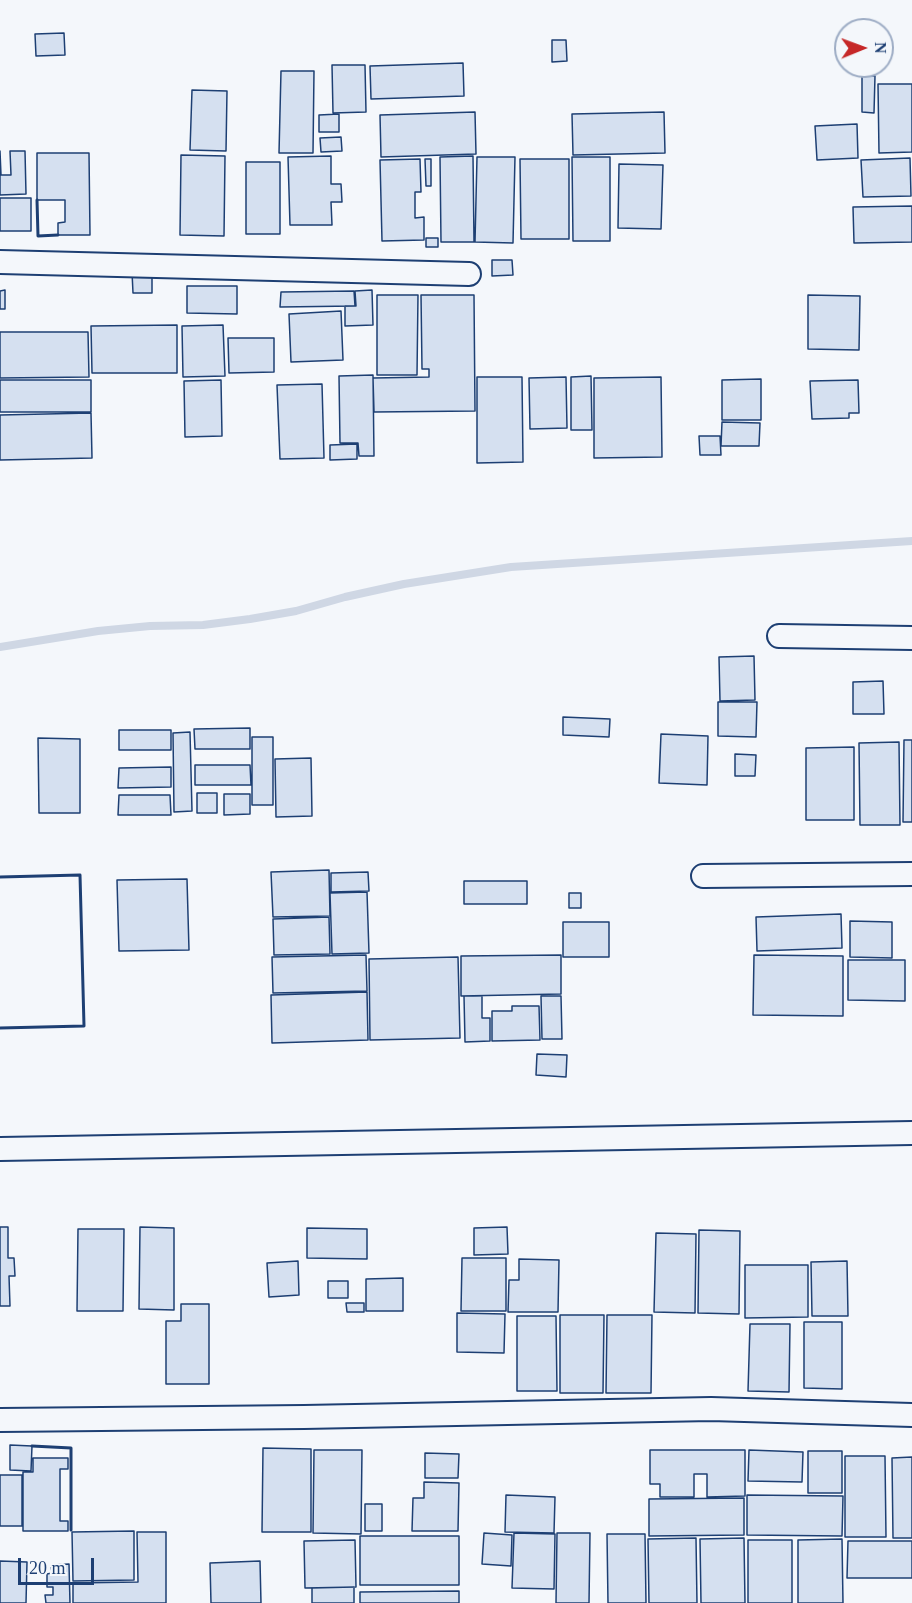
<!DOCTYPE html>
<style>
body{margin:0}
#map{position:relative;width:912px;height:1603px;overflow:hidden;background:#f4f7fb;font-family:"Times New Roman",serif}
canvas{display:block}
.north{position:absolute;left:834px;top:18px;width:60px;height:60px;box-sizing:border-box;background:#f4f7fb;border:2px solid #9eadc5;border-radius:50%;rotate:89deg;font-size:16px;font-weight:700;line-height:24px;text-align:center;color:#1d3f73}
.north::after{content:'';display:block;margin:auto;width:21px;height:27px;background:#c62828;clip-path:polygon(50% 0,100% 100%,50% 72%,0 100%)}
.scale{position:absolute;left:18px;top:1558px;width:76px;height:27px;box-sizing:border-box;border:3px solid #1d3f73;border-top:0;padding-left:8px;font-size:18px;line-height:21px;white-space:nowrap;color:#1d3f73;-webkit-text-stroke:4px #f4f7fb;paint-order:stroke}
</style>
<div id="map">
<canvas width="912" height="1603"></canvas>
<div class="north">N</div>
<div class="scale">20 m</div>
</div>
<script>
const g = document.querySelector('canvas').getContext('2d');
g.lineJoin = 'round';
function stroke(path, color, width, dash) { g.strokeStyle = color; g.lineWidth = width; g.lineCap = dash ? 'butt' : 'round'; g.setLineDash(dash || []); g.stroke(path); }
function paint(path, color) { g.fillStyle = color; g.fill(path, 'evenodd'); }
const stream = new Path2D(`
 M 0,647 L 98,631 L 150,626 L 203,625 L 250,619 L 296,611 L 345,597 L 404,584 L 511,567 L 912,541`);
const building = new Path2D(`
 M 64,33 L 65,55 L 36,56 L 35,34 Z
 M 552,40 L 566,40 L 567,61 L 552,62 Z
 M 463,63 L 464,96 L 371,99 L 370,66 Z
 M 332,65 L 365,65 L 366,112 L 333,113 Z
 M 281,71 L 314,71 L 313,153 L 279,153 Z
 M 862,75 L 875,76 L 874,113 L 862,112 Z
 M 878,84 L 912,84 L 912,152 L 879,153 Z
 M 192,90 L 227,91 L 226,151 L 190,150 Z
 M 475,112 L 476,154 L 381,157 L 380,115 Z
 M 664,112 L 665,153 L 573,155 L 572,114 Z
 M 339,114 L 339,132 L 319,132 L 319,115 Z
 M 857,124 L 858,158 L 817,160 L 815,126 Z
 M 341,137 L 342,151 L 321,152 L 320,138 Z
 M 0,151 L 1,175 L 11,175 L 10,151 L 25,151 L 26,194 L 0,195 Z
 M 37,153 L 89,153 L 90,235 L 58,235 L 58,223 L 65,222 L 65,200 L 37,200 Z
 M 181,155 L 225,156 L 224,236 L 180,235 Z
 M 331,156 L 331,184 L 341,184 L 342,202 L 331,202 L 332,225 L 290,225 L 288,157 Z
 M 473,156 L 474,242 L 441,242 L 440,157 Z
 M 477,157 L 515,157 L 513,243 L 475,242 Z
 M 572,157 L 610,157 L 610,241 L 573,241 Z
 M 910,158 L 911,196 L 863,197 L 861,160 Z
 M 420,159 L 421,192 L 415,192 L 415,218 L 424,217 L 424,240 L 382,241 L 380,160 Z
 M 425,159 L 431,159 L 431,186 L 426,186 Z
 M 520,159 L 569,159 L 569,239 L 521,239 Z
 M 246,162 L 280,162 L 280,234 L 246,234 Z
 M 619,164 L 663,165 L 661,229 L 618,228 Z
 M 0,198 L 31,198 L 31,231 L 0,231 Z
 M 912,206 L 912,242 L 854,243 L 853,207 Z
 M 426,238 L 438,238 L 438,247 L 426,247 Z
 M 492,260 L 512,260 L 513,275 L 492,276 Z
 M 152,271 L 152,293 L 133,293 L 132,272 Z
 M 187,286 L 237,286 L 237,314 L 187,313 Z
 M 5,290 L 5,309 L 0,309 L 0,291 Z
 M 372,290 L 373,325 L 345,326 L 345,306 L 356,306 L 355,291 Z
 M 354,291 L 355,306 L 280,307 L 281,292 Z
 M 377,295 L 418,295 L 417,375 L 377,375 Z
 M 421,295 L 474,295 L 475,411 L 374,412 L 373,378 L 429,377 L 429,369 L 422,369 Z
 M 808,295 L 860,296 L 859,350 L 808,349 Z
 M 341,311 L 343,360 L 291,362 L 289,314 Z
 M 177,325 L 177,373 L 92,373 L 91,326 Z
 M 223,325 L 225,376 L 183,377 L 182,326 Z
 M 0,332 L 88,332 L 89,377 L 0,378 Z
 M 228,338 L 274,338 L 274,372 L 229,373 Z
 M 373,375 L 374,456 L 359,456 L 358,443 L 340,443 L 339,376 Z
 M 591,376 L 592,430 L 571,430 L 571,377 Z
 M 477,377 L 522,377 L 523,462 L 477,463 Z
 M 566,377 L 567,428 L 530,429 L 529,378 Z
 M 661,377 L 662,457 L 594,458 L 594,378 Z
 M 761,379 L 761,420 L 722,420 L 722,380 Z
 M 0,380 L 91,380 L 91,412 L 0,412 Z
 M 221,380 L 222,436 L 185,437 L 184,381 Z
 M 858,380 L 859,413 L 849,413 L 849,418 L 812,419 L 810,381 Z
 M 322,384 L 324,458 L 280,459 L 277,385 Z
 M 91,413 L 92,458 L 0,460 L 0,415 Z
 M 722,422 L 760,423 L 759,446 L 721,446 Z
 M 699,436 L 720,436 L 721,455 L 700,455 Z
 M 357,444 L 357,459 L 330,460 L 330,445 Z
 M 754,656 L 755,700 L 720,701 L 719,657 Z
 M 883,681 L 884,714 L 853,714 L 853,682 Z
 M 718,702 L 757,702 L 756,737 L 718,736 Z
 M 563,717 L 610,719 L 609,737 L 563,735 Z
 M 250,728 L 250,749 L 195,749 L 194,729 Z
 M 119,730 L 171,730 L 171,750 L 119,750 Z
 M 190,732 L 192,811 L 174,812 L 173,733 Z
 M 661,734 L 708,736 L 707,785 L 659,783 Z
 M 252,737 L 273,737 L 273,805 L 252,805 Z
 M 38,738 L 80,739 L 80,813 L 39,813 Z
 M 904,740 L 912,740 L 912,822 L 903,822 Z
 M 899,742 L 900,825 L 860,825 L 859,743 Z
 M 854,747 L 854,820 L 806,820 L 806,748 Z
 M 735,754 L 756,755 L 755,776 L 735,776 Z
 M 311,758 L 312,816 L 276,817 L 275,759 Z
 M 195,765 L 250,765 L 251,785 L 195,785 Z
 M 171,767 L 171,787 L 118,788 L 119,768 Z
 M 197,793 L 217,793 L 217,813 L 197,813 Z
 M 224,794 L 250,794 L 250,814 L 224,815 Z
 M 119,795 L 170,795 L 171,815 L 118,815 Z
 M 329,870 L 330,916 L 273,917 L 271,872 Z
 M 368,872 L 369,891 L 331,892 L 331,873 Z
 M 187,879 L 189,950 L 119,951 L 117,880 Z
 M 464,881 L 527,881 L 527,904 L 464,904 Z
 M 367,892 L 369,953 L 332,954 L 330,893 Z
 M 569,893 L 581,893 L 581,908 L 569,908 Z
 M 841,914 L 842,948 L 757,951 L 756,917 Z
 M 329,917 L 330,954 L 274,955 L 273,919 Z
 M 850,921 L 892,922 L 892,958 L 850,957 Z
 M 563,922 L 609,922 L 609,957 L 563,957 Z
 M 366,955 L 367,991 L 273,993 L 272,957 Z
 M 561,955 L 561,994 L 461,996 L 461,956 Z
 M 754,955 L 843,956 L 843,1016 L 753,1015 Z
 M 458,957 L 460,1038 L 370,1040 L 369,959 Z
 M 848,960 L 905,960 L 905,1001 L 848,1000 Z
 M 367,992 L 368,1040 L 272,1043 L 271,995 Z
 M 464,996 L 482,996 L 482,1018 L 490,1018 L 490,1041 L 465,1042 Z
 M 541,996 L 561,996 L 562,1039 L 542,1039 Z
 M 512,1006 L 539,1006 L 540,1040 L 492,1041 L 492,1011 L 512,1011 Z
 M 537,1054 L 567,1055 L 566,1077 L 536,1075 Z
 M 0,1227 L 8,1227 L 8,1258 L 14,1258 L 15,1276 L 9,1276 L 10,1306 L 0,1306 Z
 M 140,1227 L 174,1228 L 174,1310 L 139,1309 Z
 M 507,1227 L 508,1254 L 474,1255 L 474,1228 Z
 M 307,1228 L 367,1229 L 367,1259 L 307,1258 Z
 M 78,1229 L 124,1229 L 123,1311 L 77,1311 Z
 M 699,1230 L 740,1231 L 739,1314 L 698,1313 Z
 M 656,1233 L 696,1234 L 695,1313 L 654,1312 Z
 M 462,1258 L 506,1258 L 506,1311 L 461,1311 Z
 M 519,1259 L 559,1260 L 558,1312 L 508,1312 L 509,1280 L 519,1280 Z
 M 298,1261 L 299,1295 L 269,1297 L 267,1263 Z
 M 847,1261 L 848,1316 L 812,1316 L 811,1262 Z
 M 745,1265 L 808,1265 L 808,1317 L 745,1318 Z
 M 403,1278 L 403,1311 L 366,1311 L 366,1279 Z
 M 328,1281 L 348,1281 L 348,1298 L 328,1298 Z
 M 346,1303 L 364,1303 L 364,1312 L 347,1312 Z
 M 181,1304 L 209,1304 L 209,1384 L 166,1384 L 166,1321 L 181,1321 Z
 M 457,1313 L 505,1314 L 504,1353 L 457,1352 Z
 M 560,1315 L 604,1315 L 603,1393 L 560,1393 Z
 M 607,1315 L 652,1315 L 651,1393 L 606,1393 Z
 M 517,1316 L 556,1316 L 557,1391 L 517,1391 Z
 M 804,1322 L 842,1322 L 842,1389 L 804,1388 Z
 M 750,1324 L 790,1324 L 789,1392 L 748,1391 Z
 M 10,1445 L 32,1446 L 31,1471 L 10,1470 Z
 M 263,1448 L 311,1449 L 311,1532 L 262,1532 Z
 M 314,1450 L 362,1450 L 361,1534 L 313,1533 Z
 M 650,1450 L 745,1450 L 745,1496 L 707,1497 L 707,1474 L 694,1474 L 694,1497 L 660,1497 L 660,1484 L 650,1484 Z
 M 749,1450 L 803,1452 L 802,1482 L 748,1481 Z
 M 808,1451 L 842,1451 L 842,1493 L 808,1493 Z
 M 425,1453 L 459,1454 L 458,1478 L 425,1478 Z
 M 845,1456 L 885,1456 L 886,1537 L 845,1537 Z
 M 912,1457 L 912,1538 L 893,1538 L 892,1458 Z
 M 33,1458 L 68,1458 L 68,1469 L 60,1469 L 60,1521 L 68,1521 L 68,1531 L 23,1531 L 23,1472 L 33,1472 Z
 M 0,1475 L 22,1475 L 22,1526 L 0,1526 Z
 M 424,1482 L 459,1483 L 458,1531 L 412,1531 L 413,1498 L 424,1498 Z
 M 506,1495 L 555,1497 L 554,1533 L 505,1532 Z
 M 747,1495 L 843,1496 L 842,1536 L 747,1535 Z
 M 744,1498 L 744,1535 L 649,1536 L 649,1499 Z
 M 365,1504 L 382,1504 L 382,1531 L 365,1531 Z
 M 134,1531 L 134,1580 L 73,1581 L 72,1532 Z
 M 137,1532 L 166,1532 L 166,1603 L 73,1603 L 73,1583 L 138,1582 Z
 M 484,1533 L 512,1535 L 511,1566 L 482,1564 Z
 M 514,1533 L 555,1534 L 554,1589 L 512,1588 Z
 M 557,1533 L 590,1533 L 589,1603 L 556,1603 Z
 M 607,1534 L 645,1534 L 646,1603 L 608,1603 Z
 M 360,1536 L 459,1536 L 459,1585 L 360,1585 Z
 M 696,1538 L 697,1603 L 649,1603 L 648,1539 Z
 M 744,1538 L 745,1603 L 701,1603 L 700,1539 Z
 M 842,1539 L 843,1603 L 798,1603 L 798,1540 Z
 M 355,1540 L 356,1587 L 305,1588 L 304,1541 Z
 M 748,1540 L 792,1540 L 792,1603 L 748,1603 Z
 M 848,1541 L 912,1541 L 912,1578 L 847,1578 Z
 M 0,1561 L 27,1562 L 26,1603 L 0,1603 Z
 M 260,1561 L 261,1603 L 211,1603 L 210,1563 Z
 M 69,1564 L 70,1603 L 46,1603 L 45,1595 L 53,1595 L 53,1587 L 47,1587 L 47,1574 L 52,1573 L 51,1565 Z
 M 354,1587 L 354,1603 L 312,1603 L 312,1588 Z
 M 459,1591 L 459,1603 L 360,1603 L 360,1592 Z`);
const street = new Path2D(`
 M 0,262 L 469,274
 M 779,636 L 912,638
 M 703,876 L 912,874
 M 0,1149 L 912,1133
 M 0,1420 L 304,1417 L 711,1409 L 912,1415`);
const wall = new Path2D(`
 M 37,200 L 38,236 L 58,235
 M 0,877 L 80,875 L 84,1026 L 0,1028
 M 32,1446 L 71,1448 L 71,1530`);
stroke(stream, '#cfd7e4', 8);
paint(building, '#d5e0f0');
stroke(building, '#1d3f73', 1.5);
stroke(street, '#1d3f73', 26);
stroke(street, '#f4f7fb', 22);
stroke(wall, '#1d3f73', 3);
</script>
